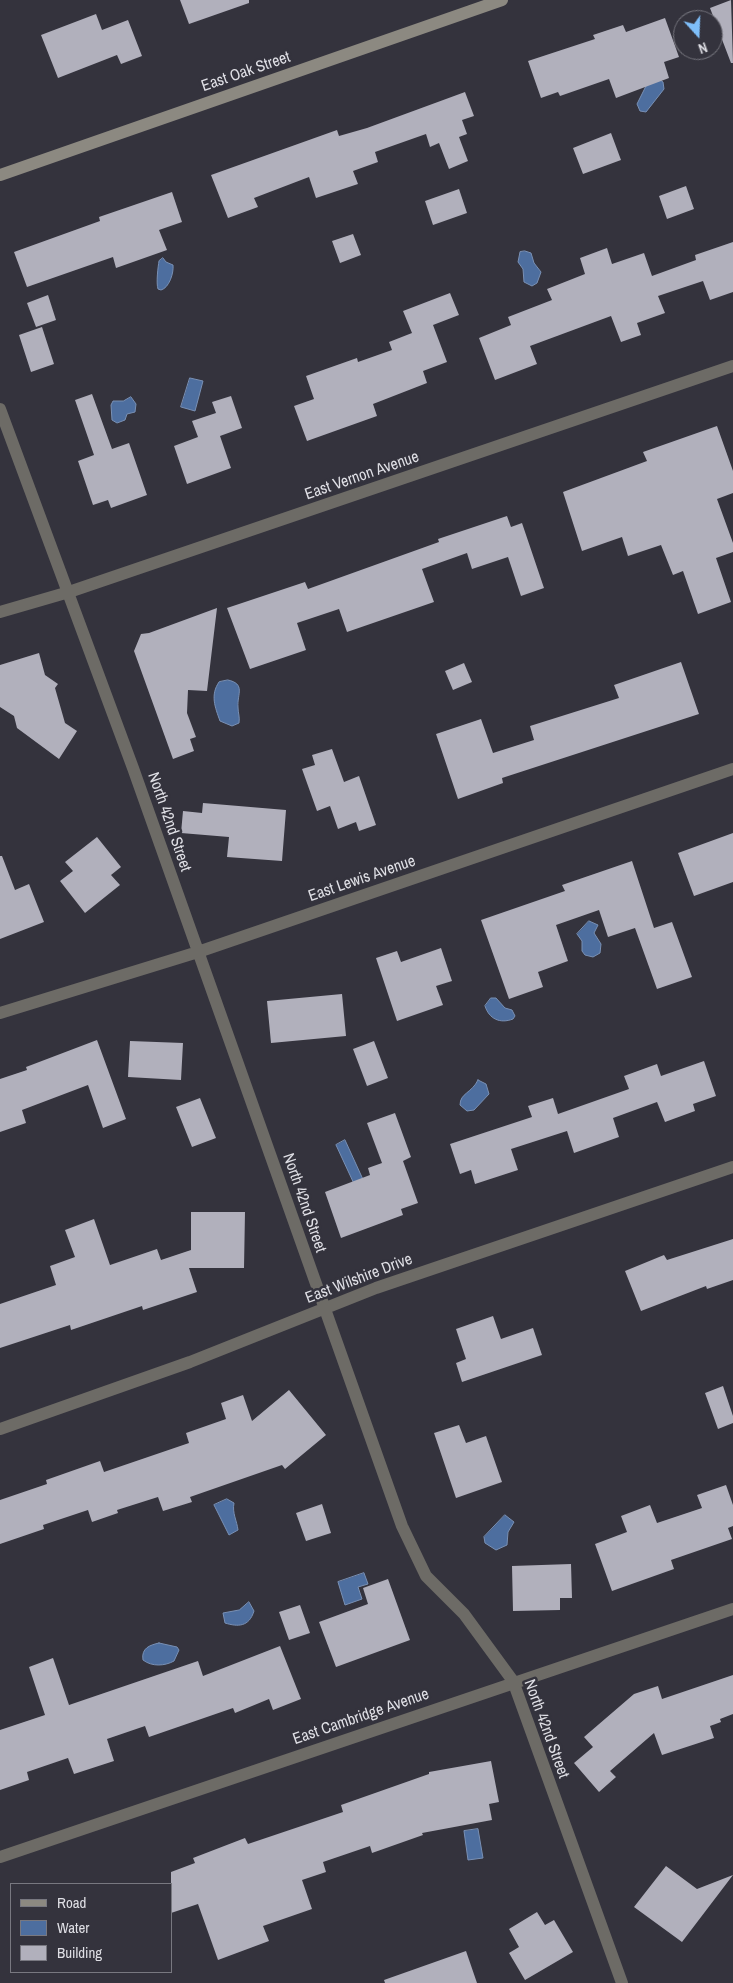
<!DOCTYPE html>
<style>
body{margin:0}
#map{position:relative;width:733px;height:1983px;overflow:hidden;background:#34333d;font-family:"Archivo Narrow",sans-serif}
canvas{display:block}
.legend{position:absolute;left:10px;top:1883px;width:162px;height:90px;box-sizing:border-box;background:#34333d;border:1px solid #787880;margin:0;padding:6px 9px;list-style:none;font-size:15px;color:#dfdfe5}
.legend li{display:flex;align-items:center;gap:10px;height:25px}
.legend b{width:25px;border:1px solid #787880}
.north{position:absolute;left:673px;top:10px;width:50px;height:50px;box-sizing:border-box;background:#34333d;border:1px solid #787880;border-radius:50%;rotate:160deg;font-size:14px;font-weight:700;line-height:20px;text-align:center;color:#dfdfe5}
.north::after{content:'';display:block;margin:auto;width:18px;height:22px;background:#7ebef9;clip-path:polygon(50% 0,100% 100%,50% 72%,0 100%)}
</style>
<div id="map">
<canvas width="733" height="1983"></canvas>
<ul class="legend">
<li><b style="height:6px;background:#8c8981"></b>Road</li>
<li><b style="height:14px;background:#4d6e9f"></b>Water</li>
<li><b style="height:14px;background:#b1b0bc"></b>Building</li>
</ul>
<div class="north">N</div>
</div>
<script>
const g = document.querySelector('canvas').getContext('2d');
g.lineJoin = 'round';
function paint(path, color) { g.fillStyle = color; g.fill(path, 'evenodd'); }
function stroke(path, color, width, dash) { g.strokeStyle = color; g.lineWidth = width; g.lineCap = dash ? 'butt' : 'round'; g.setLineDash(dash || []); g.stroke(path); }
function write(font, color, halo, rows, align = 'center') {
  g.font = font + ' "Archivo Narrow",sans-serif'; g.lineWidth = 5; g.setLineDash([]); g.textBaseline = 'middle'; g.strokeStyle = halo; g.fillStyle = color; for (const [text, x, y, turn = 0] of rows) {
    g.save(); g.translate(x, y); g.rotate((+turn || 0) * Math.PI / 180); g.textAlign = isNaN(turn) ? turn : align; if (halo) g.strokeText(text, 0, 0); g.fillText(text, 0, 0); g.restore();
  }
}
const water = new Path2D(`
 M 660,80 L 663,82 L 664,89 L 646,112 L 640,111 L 637,104 L 647,84 Z
 M 525,251 L 531,253 L 534,263 L 541,272 L 537,283 L 532,286 L 524,282 L 523,269 L 518,262 L 520,252 Z
 M 163,258 L 166,262 L 173,265 C 174,273 169,288 161,290 L 158,289 C 156,283 158,267 159,261 Z
 M 190,378 L 203,381 L 195,411 L 181,407 Z
 M 131,397 L 136,404 L 135,412 L 127,414 L 125,420 L 117,423 L 112,420 L 111,405 L 113,401 L 123,401 Z
 M 228,680 C 246,684 237,694 238,707 C 238,713 240,717 239,723 L 232,726 L 220,721 C 215,707 210,695 219,682 Z
 M 589,921 L 598,925 L 594,933 L 601,944 L 600,953 L 593,957 L 585,955 L 582,951 L 582,941 L 577,934 Z
 M 491,998 L 496,998 L 505,1008 L 512,1010 L 515,1016 L 513,1019 C 500,1024 489,1019 485,1006 Z
 M 478,1080 L 486,1084 L 489,1094 L 474,1110 L 467,1111 L 460,1105 C 460,1093 472,1093 478,1080 Z
 M 345,1140 L 371,1197 L 362,1201 L 336,1145 Z
 M 227,1499 L 234,1503 C 232,1513 237,1521 238,1530 L 229,1535 L 214,1505 Z
 M 505,1515 L 514,1522 L 508,1532 L 507,1545 L 496,1550 L 485,1543 L 484,1537 Z
 M 364,1573 L 368,1584 L 358,1587 L 362,1599 L 345,1605 L 338,1582 Z
 M 249,1602 L 254,1611 C 249,1627 238,1627 225,1623 L 223,1613 L 239,1610 Z
 M 159,1643 L 177,1647 L 179,1650 L 174,1661 C 165,1666 152,1667 143,1660 C 141,1648 150,1645 159,1643 Z
 M 478,1829 L 483,1858 L 468,1860 L 464,1831 Z`);
const building = new Path2D(`
 M 180,0 L 249,0 L 249,3 L 189,24 Z
 M 731,0 L 733,63 L 731,63 L 710,8 Z
 M 96,14 L 102,30 L 128,20 L 142,56 L 121,64 L 117,55 L 58,78 L 41,35 Z
 M 665,18 L 679,57 L 664,62 L 669,78 L 616,98 L 609,79 L 560,96 L 558,92 L 541,98 L 528,61 L 595,39 L 593,35 L 623,25 L 626,32 Z
 M 465,92 L 474,116 L 462,120 L 467,134 L 459,137 L 468,161 L 449,169 L 439,143 L 430,147 L 426,134 L 375,152 L 378,162 L 353,171 L 358,184 L 316,198 L 309,177 L 254,198 L 258,207 L 228,218 L 211,175 L 337,130 L 339,136 L 367,128 Z
 M 611,133 L 621,160 L 583,174 L 573,148 Z
 M 686,186 L 694,209 L 667,219 L 659,196 Z
 M 459,189 L 467,213 L 433,225 L 425,201 Z
 M 172,192 L 182,222 L 159,230 L 167,250 L 116,268 L 113,257 L 27,287 L 14,252 L 100,221 L 99,217 Z
 M 353,234 L 361,255 L 340,263 L 332,241 Z
 M 733,242 L 733,292 L 710,300 L 703,281 L 658,296 L 665,313 L 637,323 L 641,335 L 621,342 L 611,316 L 530,346 L 537,364 L 495,380 L 479,338 L 511,325 L 508,317 L 552,300 L 547,289 L 585,274 L 580,258 L 607,248 L 612,264 L 644,253 L 652,276 L 696,260 L 695,255 Z
 M 450,293 L 459,315 L 433,325 L 447,362 L 423,371 L 427,383 L 373,404 L 377,416 L 307,441 L 294,406 L 314,399 L 306,376 L 357,358 L 358,362 L 392,350 L 389,342 L 412,333 L 403,311 Z
 M 48,295 L 56,320 L 36,327 L 27,303 Z
 M 42,327 L 54,364 L 31,372 L 19,335 Z
 M 92,394 L 112,449 L 129,443 L 147,495 L 111,508 L 108,500 L 93,505 L 78,461 L 94,455 L 75,400 Z
 M 231,396 L 242,428 L 220,436 L 231,468 L 187,484 L 174,446 L 198,437 L 192,421 L 216,413 L 212,402 Z
 M 717,426 L 733,471 L 733,493 L 717,499 L 733,543 L 733,552 L 716,558 L 731,602 L 698,614 L 683,571 L 673,575 L 661,545 L 628,556 L 622,537 L 582,551 L 563,492 L 647,461 L 643,452 Z
 M 507,516 L 511,527 L 522,523 L 544,588 L 521,596 L 508,557 L 472,569 L 467,553 L 422,569 L 434,602 L 347,632 L 339,609 L 297,623 L 306,650 L 250,669 L 227,608 L 305,582 L 308,589 L 439,542 L 438,539 Z
 M 217,608 L 207,691 L 188,690 L 187,713 L 196,737 L 190,739 L 194,751 L 173,759 L 134,651 L 141,634 L 149,633 Z
 M 39,653 L 45,675 L 58,684 L 55,688 L 65,723 L 77,731 L 59,759 L 17,728 L 14,716 L 0,707 L 0,665 Z
 M 681,662 L 699,714 L 502,778 L 503,783 L 458,799 L 436,734 L 481,719 L 493,753 L 534,740 L 530,726 L 619,698 L 614,685 Z
 M 464,663 L 472,682 L 453,690 L 445,671 Z
 M 332,749 L 344,782 L 359,776 L 376,825 L 359,831 L 356,822 L 338,829 L 330,806 L 317,811 L 302,769 L 315,765 L 312,755 Z
 M 203,803 L 286,810 L 282,861 L 227,857 L 229,837 L 181,833 L 183,811 L 202,813 Z
 M 733,833 L 733,882 L 694,896 L 678,853 Z
 M 97,837 L 121,867 L 111,875 L 120,885 L 85,913 L 60,881 L 73,871 L 65,862 Z
 M 0,856 L 2,856 L 15,890 L 29,884 L 44,922 L 0,939 Z
 M 632,861 L 654,928 L 672,922 L 692,977 L 657,989 L 635,928 L 608,937 L 599,910 L 556,925 L 568,961 L 538,972 L 543,987 L 509,999 L 481,920 L 565,891 L 562,885 Z
 M 441,948 L 452,981 L 436,986 L 443,1005 L 397,1021 L 376,958 L 397,951 L 401,962 Z
 M 342,994 L 346,1036 L 271,1043 L 267,1001 Z
 M 97,1040 L 126,1119 L 103,1128 L 88,1085 L 22,1110 L 26,1123 L 0,1132 L 0,1079 L 27,1070 L 26,1067 Z
 M 130,1041 L 183,1043 L 181,1080 L 128,1077 Z
 M 374,1041 L 388,1078 L 367,1086 L 353,1049 Z
 M 704,1061 L 716,1096 L 693,1104 L 695,1111 L 665,1122 L 657,1102 L 613,1118 L 619,1137 L 574,1153 L 567,1131 L 511,1149 L 518,1170 L 475,1184 L 471,1170 L 460,1174 L 450,1144 L 532,1117 L 528,1106 L 553,1098 L 558,1114 L 629,1089 L 624,1076 L 657,1064 L 661,1076 Z
 M 200,1098 L 216,1138 L 192,1147 L 176,1107 Z
 M 395,1113 L 411,1157 L 403,1161 L 418,1203 L 401,1209 L 403,1215 L 341,1238 L 325,1192 L 370,1175 L 368,1168 L 382,1163 L 367,1123 Z
 M 191,1212 L 245,1212 L 244,1268 L 189,1268 L 197,1292 L 143,1310 L 142,1306 L 71,1330 L 70,1325 L 0,1348 L 0,1304 L 56,1285 L 50,1266 L 75,1257 L 65,1230 L 94,1219 L 110,1265 L 157,1249 L 161,1260 L 191,1250 Z
 M 733,1239 L 733,1280 L 707,1289 L 706,1286 L 641,1311 L 625,1271 L 664,1255 L 667,1260 Z
 M 493,1316 L 501,1339 L 533,1328 L 542,1355 L 462,1382 L 456,1363 L 466,1359 L 456,1329 Z
 M 723,1386 L 733,1416 L 733,1423 L 718,1429 L 705,1393 Z
 M 289,1390 L 326,1435 L 285,1469 L 282,1465 L 190,1497 L 192,1502 L 163,1511 L 158,1497 L 117,1510 L 118,1513 L 92,1522 L 88,1510 L 43,1525 L 44,1529 L 0,1544 L 0,1500 L 47,1484 L 46,1480 L 100,1461 L 104,1472 L 189,1443 L 186,1433 L 226,1419 L 221,1403 L 243,1395 L 252,1421 Z
 M 459,1425 L 466,1443 L 486,1436 L 502,1482 L 456,1498 L 434,1433 Z
 M 726,1485 L 733,1505 L 733,1526 L 728,1528 L 732,1539 L 671,1560 L 674,1569 L 612,1591 L 595,1544 L 627,1532 L 621,1516 L 650,1505 L 657,1523 L 702,1508 L 697,1495 Z
 M 322,1504 L 331,1533 L 306,1541 L 296,1513 Z
 M 571,1564 L 572,1598 L 560,1598 L 560,1610 L 513,1611 L 512,1566 Z
 M 388,1579 L 410,1640 L 336,1667 L 319,1622 L 368,1604 L 363,1588 Z
 M 300,1605 L 310,1633 L 289,1640 L 279,1612 Z
 M 280,1646 L 301,1699 L 273,1710 L 269,1699 L 235,1713 L 233,1708 L 149,1737 L 145,1726 L 107,1739 L 114,1761 L 74,1774 L 68,1758 L 27,1772 L 29,1780 L 0,1790 L 0,1730 L 45,1715 L 29,1667 L 53,1658 L 69,1705 L 198,1661 L 203,1676 Z
 M 733,1675 L 733,1714 L 720,1719 L 721,1722 L 710,1726 L 714,1738 L 662,1755 L 654,1733 L 610,1771 L 616,1777 L 599,1792 L 574,1763 L 593,1747 L 584,1737 L 634,1694 L 658,1686 L 662,1699 Z
 M 491,1761 L 499,1802 L 489,1804 L 492,1820 L 422,1833 L 423,1835 L 372,1853 L 370,1846 L 323,1862 L 326,1872 L 302,1880 L 312,1909 L 263,1926 L 269,1941 L 218,1960 L 198,1904 L 171,1913 L 171,1872 L 195,1863 L 193,1858 L 245,1838 L 248,1844 L 343,1812 L 341,1805 L 429,1774 L 429,1772 Z
 M 666,1866 L 697,1889 L 733,1875 L 682,1942 L 634,1907 Z
 M 537,1912 L 545,1925 L 554,1920 L 573,1952 L 525,1980 L 509,1953 L 519,1947 L 509,1929 Z
 M 466,1951 L 477,1983 L 385,1983 L 384,1980 Z`);
const street = new Path2D(`
 M 0,409 L 133,768 L 402,1526 L 426,1576 L 464,1614 L 513,1681 L 622,1983
 M 0,612 L 69,592 L 733,366
 M 0,1013 L 198,952 L 733,769
 M 0,1429 L 190,1362 L 376,1288 L 733,1167
 M 0,1857 L 733,1609`);
const secondary = new Path2D(`
 M 0,175 L 502,0`);
const streetNames = [
 ["East Oak Street",246,72,-19],
 ["East Vernon Avenue",362,476,-19],
 ["North 42nd Street",169,822,71],
 ["East Lewis Avenue",362,879,-19],
 ["North 42nd Street",304,1203,71],
 ["East Wilshire Drive",359,1279,-21],
 ["East Cambridge Avenue",361,1717,-19],
 ["North 42nd Street",546,1729,70]
];
paint(water, '#4d6e9f');
stroke(water, '#7990b4', 1);
paint(building, '#b1b0bc');
stroke(street, '#6d6b66', 12);
stroke(secondary, '#8c8981', 12);
write('16px', '#dfdfe5', '#34333d', streetNames);
</script>
